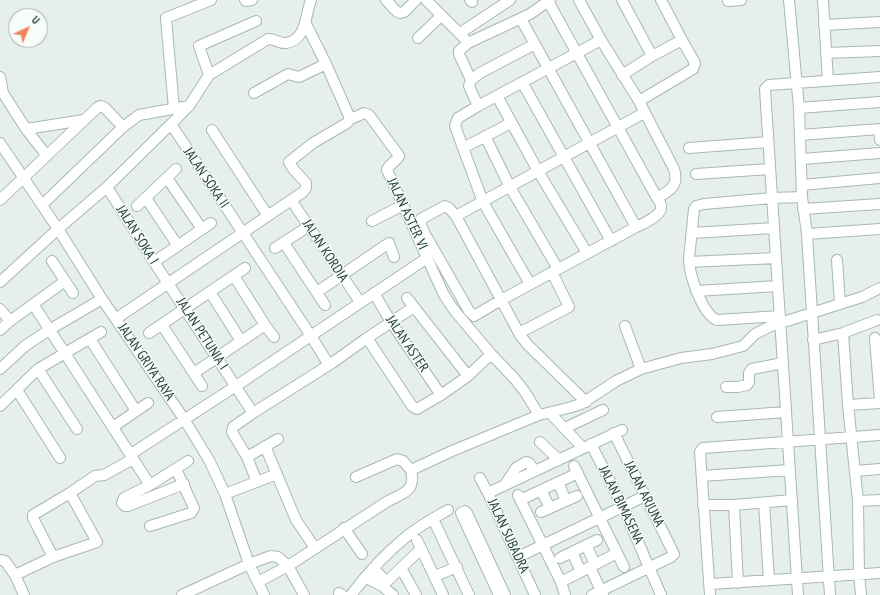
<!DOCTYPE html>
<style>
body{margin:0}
#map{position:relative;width:880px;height:595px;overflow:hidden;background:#e6efeb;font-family:"PT Sans Narrow",sans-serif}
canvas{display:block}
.north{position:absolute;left:8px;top:8px;width:40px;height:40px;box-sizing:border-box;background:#f7fbf9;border:1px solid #a3b1ad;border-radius:50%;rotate:44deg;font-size:11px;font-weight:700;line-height:16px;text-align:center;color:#24423a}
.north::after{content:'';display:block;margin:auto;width:14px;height:18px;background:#f4845f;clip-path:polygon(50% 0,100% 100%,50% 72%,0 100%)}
</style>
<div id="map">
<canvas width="880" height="595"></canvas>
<div class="north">U</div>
</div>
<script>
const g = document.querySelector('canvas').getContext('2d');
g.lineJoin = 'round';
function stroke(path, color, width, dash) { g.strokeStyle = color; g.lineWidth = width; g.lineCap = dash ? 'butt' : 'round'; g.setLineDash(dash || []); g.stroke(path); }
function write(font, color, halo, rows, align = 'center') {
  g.font = font + ' "PT Sans Narrow",sans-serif'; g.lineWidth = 3; g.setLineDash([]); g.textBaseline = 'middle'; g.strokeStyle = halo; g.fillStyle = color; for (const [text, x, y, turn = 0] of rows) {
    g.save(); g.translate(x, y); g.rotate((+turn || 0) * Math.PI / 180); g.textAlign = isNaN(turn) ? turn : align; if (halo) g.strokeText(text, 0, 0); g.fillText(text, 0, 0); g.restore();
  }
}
const minor = new Path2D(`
 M 245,0 L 246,1 L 252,0
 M 386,0 L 396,11 L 400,13 L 404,12 L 416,0
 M 426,0 L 464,38
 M 470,0 L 472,2
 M 579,0 L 601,40 L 639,101 L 674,169 C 679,186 671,190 657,198
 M 622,0 L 652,56 L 682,40 L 661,0
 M 789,0 L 799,108 L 802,197 L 807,234 L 830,595
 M 823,0 L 828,81
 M 548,1 L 657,198 C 659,200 661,204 661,207 C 662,215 643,224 636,227 L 501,300 L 474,316 L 469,311 L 425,234 L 421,225 L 421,219 L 445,206 L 449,208 L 456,216 L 520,335 L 527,344 L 586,402
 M 728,1 L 741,0
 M 521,19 L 636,227
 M 306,24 L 326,64 L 349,116 L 353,118 L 364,113 L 369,115 L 397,153 L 399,156 C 396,162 389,164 387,170 L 444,295 L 454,310 L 491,354 L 514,378 L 525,392 L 539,415
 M 824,25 L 880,22
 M 460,33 L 510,0
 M 418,38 L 441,16
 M 826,53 L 880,51
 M 209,75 L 199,46 L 256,21
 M 622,75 L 652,56
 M 0,77 L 3,93 L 26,129 L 47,156
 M 471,80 L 459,54 L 459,51 L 468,43 L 530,14 L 550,0
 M 522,82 L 611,241
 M 254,93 L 288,74 L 299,77 L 326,64
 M 497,96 L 538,171 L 587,253
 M 639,101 L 693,69 L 695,63 L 682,40
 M 478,106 L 469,86 L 471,80 L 480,73 L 535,44
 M 799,108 L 880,102
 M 174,109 L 166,18 L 211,0
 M 171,124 L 311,336 L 329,365
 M 26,129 L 84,120
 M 879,129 L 880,140
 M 212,130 L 268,216
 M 800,135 L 880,129
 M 485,136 L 510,187 L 558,269
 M 0,143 L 58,229 L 102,299 L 184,419 L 209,460 L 225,494 L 249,564 L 264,595
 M 463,148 L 511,123
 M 689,148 L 768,142
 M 802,159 L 880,153
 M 696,174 L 770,169
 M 167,178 L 202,229
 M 802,185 L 880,178
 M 107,187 L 154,262 L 253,413
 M 146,198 L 178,246
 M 0,200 L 98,107 L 101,106 L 105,108 L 123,127
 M 291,200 L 360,302
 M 42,205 L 123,127 L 139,115 L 189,106
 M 137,206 L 176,169
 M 803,209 L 880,204
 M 456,216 L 644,113
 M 372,221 L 403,205
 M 692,233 L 774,228
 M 807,234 L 880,229
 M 284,243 L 325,305
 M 275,248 L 309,226
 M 837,260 L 840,304
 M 52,261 L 73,293
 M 154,262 L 211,223
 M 689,262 L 776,258
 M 234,276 L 265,325 L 274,337
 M 0,282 L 58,229 L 107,187 L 171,124 L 189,106 L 209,75 L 268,39 C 274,38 279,44 286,43 C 307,40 305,15 311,0
 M 530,284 L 483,202 L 455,126 L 458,118 L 478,106 L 601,40
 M 696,291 L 778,286
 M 210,292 L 241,341
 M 317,292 L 389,243 L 394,257
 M 374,293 L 391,322 L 441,395
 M 407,298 L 468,376
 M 33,304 L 150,485
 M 0,309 L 10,321
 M 780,316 L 717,320 C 702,314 689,274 689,259 L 694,209 L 696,206 L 704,204 L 772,198 L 802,197
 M 117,318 L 303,192 L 306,188 L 306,183 L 294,170 L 289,162 L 313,143 L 347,123 L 351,118
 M 162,325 L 202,386
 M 625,326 L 641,369
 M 0,330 L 10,321 L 65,281
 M 149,333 L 245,268
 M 519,333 L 569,307 L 552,272
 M 843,333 L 848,405 L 858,501 L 859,574 L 861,595
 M 367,338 L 412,406 L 417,409 L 441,395 L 468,376 L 491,354
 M 875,338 L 880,401
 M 90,339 L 136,411
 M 813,340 L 843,333 L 877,320
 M 0,369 L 25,346 L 49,330 L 102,299
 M 38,369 L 77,429
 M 194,373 L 265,325
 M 726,387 L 738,387 L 747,385 L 749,382 L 749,373 L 752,369 L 783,363
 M 17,390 L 60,458
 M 848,405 L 880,403
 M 0,406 L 38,369 L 101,332
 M 550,413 L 583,448
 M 717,417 L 786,412
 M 113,427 L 148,403
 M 565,428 L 603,410
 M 540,442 L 559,460
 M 591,444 L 623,507 L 661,595
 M 265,446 L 296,520 L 315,548
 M 131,454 L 236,386 L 427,258
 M 247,457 L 278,439
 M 574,466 L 624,567
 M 855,471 L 880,469
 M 702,476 L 790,470
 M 356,477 L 397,459 L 403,461 L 411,470
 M 480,478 L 488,493 L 535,595
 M 257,482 L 247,457 L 232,432 L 233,427 L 253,413 L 332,363 L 367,338 L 414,307
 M 558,482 L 566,501
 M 184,484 L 128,506 L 125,506 L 122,503 L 124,498 L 150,485 L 188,461
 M 504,486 L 516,468 L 526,462 L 529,463 L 535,471
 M 541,490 L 550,508
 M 488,493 L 622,430
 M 225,494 L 277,474
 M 518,495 L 561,582 L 565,595
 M 520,500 L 578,473
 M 858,501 L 880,500
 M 764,503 L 769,580
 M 703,505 L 734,505 L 792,500
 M 734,505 L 738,583
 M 541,512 L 577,496
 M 433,519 L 469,595
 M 150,526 L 191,513 L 194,508 L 176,469
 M 344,528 L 362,554
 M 417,540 L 443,595
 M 586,545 L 595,564
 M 572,552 L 581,572
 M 53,557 L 33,518 L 33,515 L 70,493 L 95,476 L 104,475 L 133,459
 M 518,557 L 645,496
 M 560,558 L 597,540
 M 0,560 L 5,561 L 15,575 L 24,595
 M 590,567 L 603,595
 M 373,568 L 386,581
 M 401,568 L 416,595
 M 15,575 L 53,557 L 97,542 L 70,493
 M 435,576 L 457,567
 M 365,577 L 382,586 L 393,595
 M 258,582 L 288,566 L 388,501 C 404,493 416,491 411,470 L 452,451 L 539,415 L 568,408 L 581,404 L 616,381 L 641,369 L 681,358 L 712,354 L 743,346 L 755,334 L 771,326 L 840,304 L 862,297 L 880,288
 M 561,582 L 617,553
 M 710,584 L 880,573
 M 382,586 L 421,549
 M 339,593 L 342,595
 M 182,595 L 249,564 L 271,556 L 278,557 L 288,566 L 304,595
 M 351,595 C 367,574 385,554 406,537 C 419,526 434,518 448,510
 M 499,595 L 461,513 L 465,511 L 467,513 L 505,595
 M 592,595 L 671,557 L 674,554 L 614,433
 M 710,595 L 700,452 L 703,448 L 880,435
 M 798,595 L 765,89 L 769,85 L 880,77`);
const streetNames = [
 ["JALAN SOKA II",206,178,56],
 ["JALAN ASTER VI",407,214,65],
 ["JALAN SOKA I",137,235,58],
 ["JALAN KORDIA",325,251,57],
 ["JALAN PETUNIA I",202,334,57],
 ["JALAN ASTER",407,344,56],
 ["JALAN GRIYA RAYA",146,362,56],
 ["JALAN ARJUNA",644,494,63],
 ["JALAN BIMASENA",621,505,64],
 ["JALAN SUBADRA",508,536,65]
];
stroke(minor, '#a8b8b2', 12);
stroke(minor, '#fff', 10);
write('14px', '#24423a', '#f7fbf9', streetNames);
</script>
